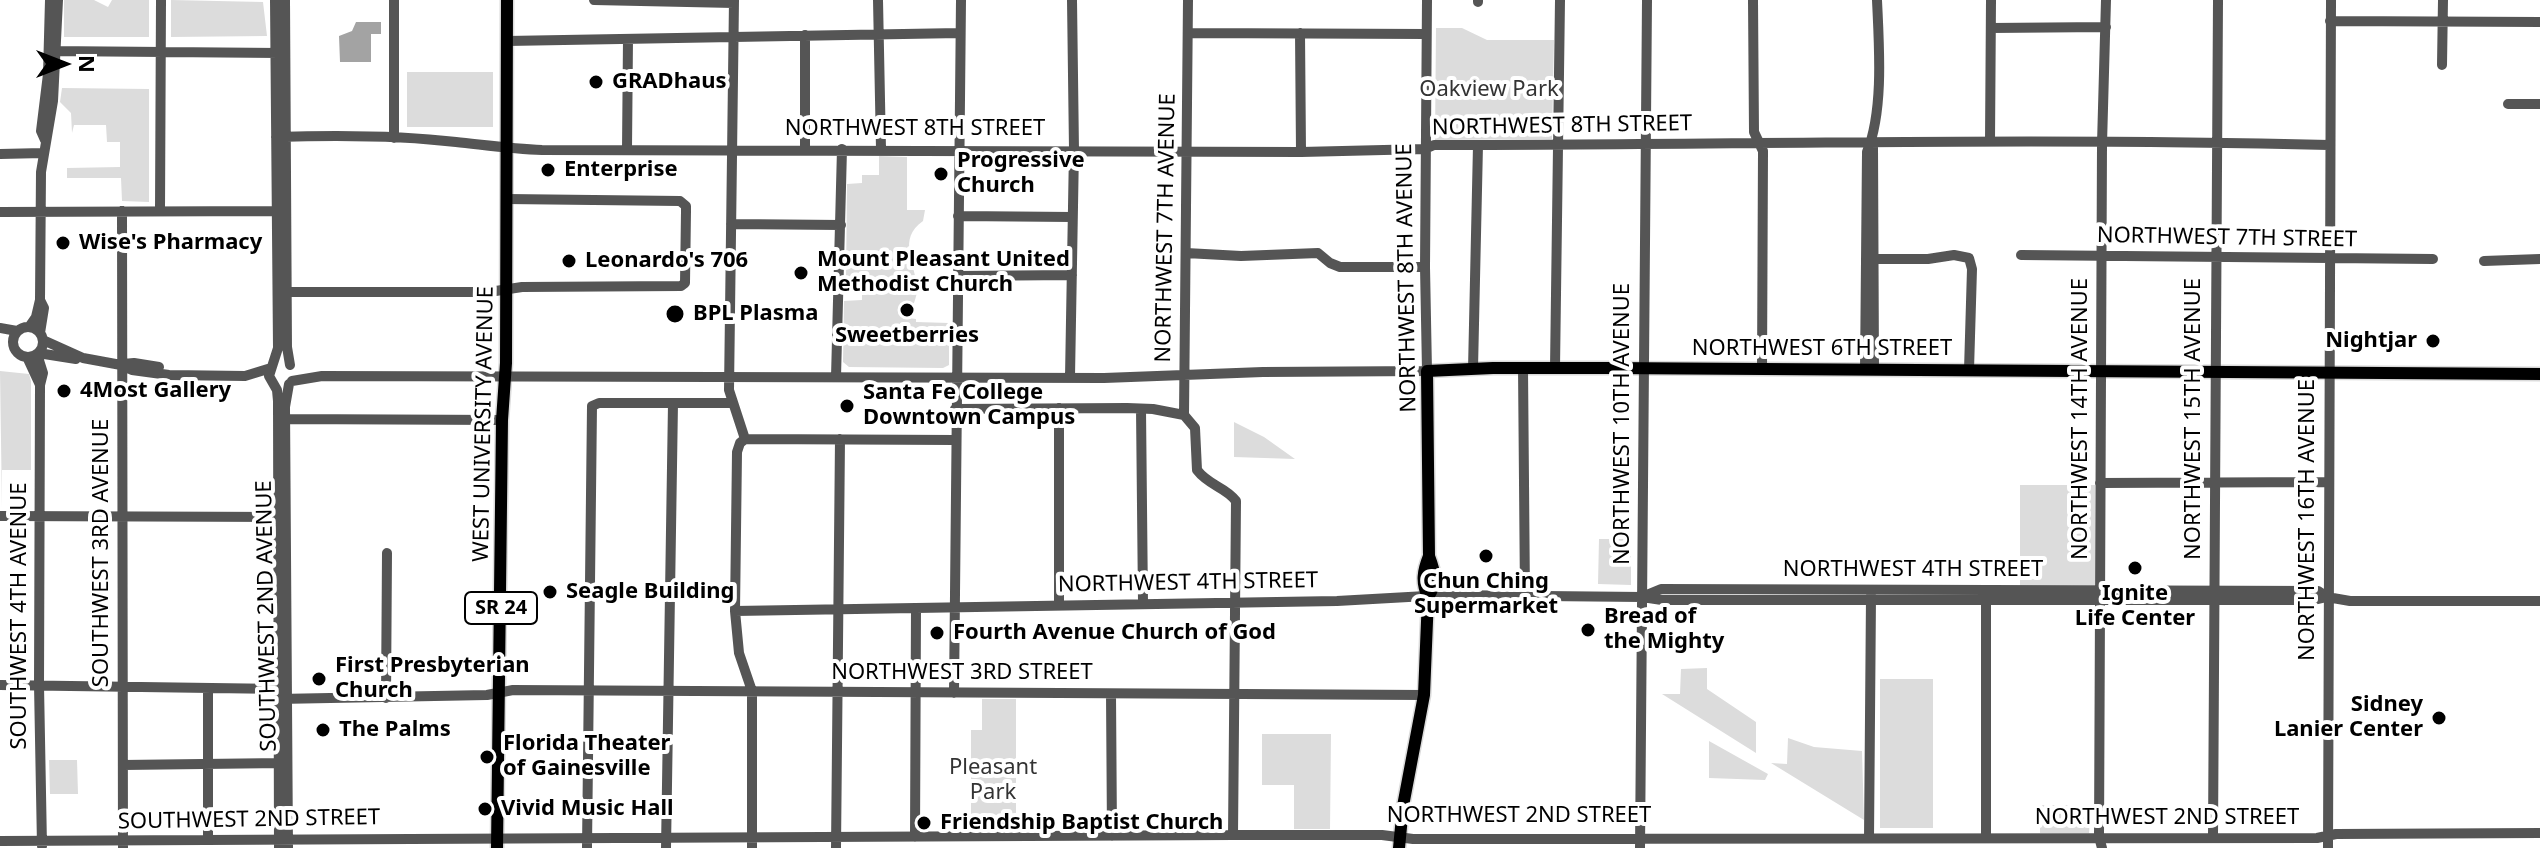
<!DOCTYPE html>
<style>
body{margin:0}
#map{position:relative;width:2540px;height:848px;overflow:hidden;background:#fff;font-family:"Noto Sans",sans-serif}
canvas{display:block}
.north{position:absolute;left:24px;top:24px;width:80px;height:80px;-webkit-text-stroke:6px #fff;paint-order:stroke;rotate:90deg;font-size:22px;font-weight:700;line-height:32px;text-align:center;color:#000}
.north::after{content:'';display:block;margin:auto;width:28px;height:36px;background:#000;clip-path:polygon(50% 0,100% 100%,50% 72%,0 100%)}
</style>
<div id="map">
<canvas width="2540" height="848"></canvas>
<div class="north">N</div>
</div>
<script>
const g = document.querySelector('canvas').getContext('2d');
g.lineJoin = 'round';
function paint(path, color) { g.fillStyle = color; g.fill(path, 'evenodd'); }
function stroke(path, color, width, dash) { g.strokeStyle = color; g.lineWidth = width; g.lineCap = dash ? 'butt' : 'round'; g.setLineDash(dash || []); g.stroke(path); }
function write(font, color, halo, rows, align = 'center') {
  g.font = font + ' "Noto Sans",sans-serif'; g.lineWidth = 8; g.setLineDash([]); g.textBaseline = 'middle'; g.strokeStyle = halo; g.fillStyle = color; for (const [text, x, y, turn = 0] of rows) {
    g.save(); g.translate(x, y); g.rotate((+turn || 0) * Math.PI / 180); g.textAlign = isNaN(turn) ? turn : align; if (halo) g.strokeText(text, 0, 0); g.fillText(text, 0, 0); g.restore();
  }
}
const green = new Path2D(`
 M 64,0 L 94,0 L 108,7 L 112,0 L 149,0 L 149,37 L 64,37 Z
 M 171,0 L 263,2 L 267,36 L 171,37 Z
 M 1436,28 L 1462,28 L 1487,40 L 1554,40 L 1552,139 L 1435,140 Z
 M 407,72 L 493,72 L 493,127 L 407,127 Z
 M 62,88 L 149,89 L 149,202 L 122,201 L 121,178 L 67,178 L 67,168 L 120,167 L 120,142 L 107,142 L 106,125 L 74,125 L 72,133 L 71,113 L 60,102 Z
 M 879,156 L 907,157 L 907,210 L 925,210 L 923,221 C 897,239 915,263 917,287 C 918,297 911,309 908,318 L 916,319 L 916,322 L 949,323 L 949,365 L 943,368 L 849,367 L 843,362 L 844,301 L 862,300 L 862,289 L 874,289 L 874,277 L 846,277 L 847,184 L 862,183 L 862,175 L 879,175 Z
 M 0,371 L 29,374 L 31,381 L 31,470 L 2,470 L 2,509 Z
 M 1234,422 L 1264,437 L 1295,459 L 1234,457 Z
 M 2020,485 L 2095,485 L 2095,586 L 2020,586 Z
 M 1599,539 L 1631,539 L 1631,585 L 1598,584 Z
 M 1707,668 L 1707,689 L 1756,722 L 1756,753 L 1662,694 L 1680,694 L 1681,669 Z
 M 1880,679 L 1933,679 L 1933,828 L 1880,828 Z
 M 982,699 L 1016,699 L 1016,832 L 971,831 L 971,730 L 982,730 Z
 M 1262,734 L 1331,734 L 1330,829 L 1294,829 L 1294,785 L 1262,785 Z
 M 1788,738 L 1814,747 L 1862,751 L 1864,820 L 1771,763 L 1787,764 Z
 M 1709,741 L 1768,774 L 1765,780 L 1709,778 Z
 M 49,760 L 77,760 L 78,794 L 50,794 Z
 M 2040,805 L 2091,805 L 2089,833 L 2040,833 Z`);
const water = new Path2D(`
 M 356,22 L 381,22 L 381,34 L 371,34 L 371,62 L 340,62 L 339,36 L 352,31 Z`);
const minor = new Path2D(`
 M 275,0 L 278,348 L 269,376 L 277,390 L 278,401 L 279,848
 M 285,0 L 287,347 L 290,365
 M 394,0 L 394,138
 M 594,0 L 734,3
 M 734,0 L 729,390 L 745,439
 M 878,0 L 881,149
 M 1188,0 L 1184,415 L 1195,428 L 1197,470 C 1209,486 1226,487 1236,501 L 1233,835
 M 1753,0 L 1754,132 L 1763,151 L 1762,369
 M 1478,2 L 1478,0
 M 2330,21 L 2540,22
 M 1991,28 L 2106,27
 M 1188,33 L 1426,34
 M 1300,33 L 1301,152
 M 507,41 L 960,33
 M 49,51 L 279,53
 M 2442,65 L 2443,0
 M 2508,104 L 2540,104
 M 276,137 C 335,135 397,135 456,142 C 485,145 513,149 542,150 L 1301,152 L 1425,149 L 1434,145 C 1732,145 2031,137 2329,145
 M 45,140 L 41,131 L 48,74 L 50,0
 M 1990,141 L 1991,0
 M 1873,146 L 1874,370
 M 627,149 L 628,39
 M 805,149 L 805,35
 M 0,154 L 43,153
 M 122,211 L 123,848
 M 160,211 L 161,0
 M 0,212 L 283,211
 M 958,216 L 1072,217
 M 731,224 L 841,225
 M 1186,253 L 1241,256 L 1318,253 L 1330,263 L 1340,267 L 1425,267
 M 2021,255 L 2433,259
 M 1869,259 L 1928,259 L 1954,255 L 1969,258 L 1972,269 L 1969,370
 M 2484,261 L 2540,259
 M 958,276 L 1072,275
 M 278,292 L 489,292 L 522,287 L 681,286 L 685,283 L 686,211 L 686,206 L 680,201 L 507,199
 M 29,327 L 36,317 L 40,300 L 41,172 L 53,101 L 58,0
 M13 342a15 15 0 1 1 30 0a15 15 0 1 1-30 0Z
 M 0,328 L 17,331
 M 40,333 L 44,308 L 40,300
 M 43,340 L 83,358 L 121,365 L 132,370 L 169,375 L 245,376 L 271,368
 M 38,353 L 76,359
 M 37,354 L 43,373 L 40,385 L 39,685 L 42,846
 M 27,357 L 40,385
 M 123,364 L 134,363 L 159,367
 M 1523,368 L 1525,596
 M 1555,368 L 1560,0
 M 1473,369 L 1478,145
 M 1865,370 L 1867,152 C 1884,110 1879,45 1877,0
 M 836,377 L 842,149
 M 1070,377 L 1074,150 L 1072,0
 M 292,381 L 322,376 L 1104,378 L 1263,372 L 1427,371 L 1425,267 L 1427,0
 M 955,409 L 1127,408 L 1153,409 L 1184,415
 M 1141,409 L 1143,603
 M 281,419 L 502,420
 M 745,439 L 740,443 L 737,452 L 735,611 L 739,653 L 752,691 L 752,848
 M 745,439 L 955,440
 M 2100,483 L 2329,482
 M 0,516 L 284,517
 M 1644,596 L 1661,589 L 2318,591 L 2327,597 L 2350,601 L 2540,601
 M 1059,605 L 1059,408
 M 735,611 L 1337,601 L 1444,595 L 1642,597 L 1662,600 L 2314,600 L 2327,597
 M 0,685 L 282,689
 M 954,693 L 961,0
 M 1111,694 L 1112,836
 M 386,698 L 387,553
 M 278,699 L 487,695 L 513,690 L 1424,695
 M 123,765 L 282,763
 M 915,837 L 916,608
 M 2213,837 L 2218,0
 M 1869,838 L 1871,596
 M 1986,838 L 1986,596
 M 208,840 L 208,688
 M 0,841 L 1233,835 L 1382,835 L 1413,839 L 2317,838 L 2336,834 L 2540,833
 M 288,848 L 285,407 L 289,384
 M 587,848 L 592,406 L 599,403 L 733,403
 M 666,848 L 673,403
 M 836,848 L 840,439
 M 1640,848 L 1647,0
 M 2102,848 L 2099,837 L 2102,144 L 2106,0
 M 2328,848 L 2331,0`);
const major = new Path2D(`
 M 1428,597 C 1438,582 1435,572 1429,556 L 1427,371 L 1493,368 L 1607,368 L 2540,374
 M 497,848 L 502,420 L 506,363 L 507,0
 M 1399,848 L 1403,806 L 1424,695 L 1428,597 C 1421,582 1423,571 1429,556`);
const markers = [
 [596,82,8,"#000"],
 [548,170,8,"#000"],
 [941,174,8,"#000"],
 [63,243,8,"#000"],
 [569,261,8,"#000"],
 [801,273,8,"#000"],
 [907,310,8,"#000"],
 [675,314,10,"#000"],
 [2433,341,8,"#000"],
 [64,391,8,"#000"],
 [847,406,8,"#000"],
 [1486,556,8,"#000"],
 [2135,568,8,"#000"],
 [550,592,8,"#000"],
 [1588,630,8,"#000"],
 [937,633,8,"#000"],
 [319,679,8,"#000"],
 [2439,718,8,"#000"],
 [323,730,8,"#000"],
 [487,757,8,"#000"],
 [485,809,8,"#000"],
 [924,823,8,"#000"]
];
const shields = [
 [501,608,72]
];
const shieldNames = [
 ["SR 24",501,608]
];
const poiNames = [
 ["GRADhaus",612,82],
 ["Progressive",957,161],
 ["Church",957,186],
 ["Enterprise",564,170],
 ["Wise's Pharmacy",79,243],
 ["Mount Pleasant United",817,260],
 ["Methodist Church",817,285],
 ["Leonardo's 706",585,261],
 ["BPL Plasma",693,314],
 ["Sweetberries",907,336,"center"],
 ["Nightjar",2417,341,"right"],
 ["4Most Gallery",80,391],
 ["Santa Fe College",863,393],
 ["Downtown Campus",863,418],
 ["Chun Ching",1486,582,"center"],
 ["Supermarket",1486,607,"center"],
 ["Seagle Building",566,592],
 ["Ignite",2135,594,"center"],
 ["Life Center",2135,619,"center"],
 ["Bread of",1604,617],
 ["the Mighty",1604,642],
 ["Fourth Avenue Church of God",953,633],
 ["First Presbyterian",335,666],
 ["Church",335,691],
 ["Sidney",2423,705,"right"],
 ["Lanier Center",2423,730,"right"],
 ["The Palms",339,730],
 ["Florida Theater",503,744],
 ["of Gainesville",503,769],
 ["Vivid Music Hall",501,809],
 ["Friendship Baptist Church",940,823]
];
const parkNames = [
 ["Oakview Park",1489,90],
 ["Pleasant",993,768],
 ["Park",993,793]
];
const streetNames = [
 ["NORTHWEST 8TH STREET",1562,126,-1],
 ["NORTHWEST 8TH STREET",915,129],
 ["NORTHWEST 7TH AVENUE",1166,228,-89],
 ["NORTHWEST 7TH STREET",2227,238,1],
 ["NORTHWEST 8TH AVENUE",1407,278,-91],
 ["NORTHWEST 6TH STREET",1822,349],
 ["NORTHWEST 14TH AVENUE",2081,419,-90],
 ["NORTHWEST 15TH AVENUE",2194,419,-90],
 ["WEST UNIVERSITY AVENUE",484,424,-89],
 ["NORTHWEST 10TH AVENUE",1623,424,-90],
 ["NORTHWEST 16TH AVENUE",2308,520,-90],
 ["SOUTHWEST 3RD AVENUE",102,553,-90],
 ["NORTHWEST 4TH STREET",1913,570],
 ["NORTHWEST 4TH STREET",1188,583,-1],
 ["SOUTHWEST 4TH AVENUE",20,616,-90],
 ["SOUTHWEST 2ND AVENUE",267,616,-91],
 ["NORTHWEST 3RD STREET",962,673],
 ["NORTHWEST 2ND STREET",1519,816],
 ["NORTHWEST 2ND STREET",2167,818],
 ["SOUTHWEST 2ND STREET",249,820,-1]
];
paint(green, '#dcdcdc');
paint(water, '#a3a3a3');
stroke(major, '#dbdbdb', 15);
stroke(minor, '#555', 10);
stroke(major, '#000', 12);
for (const [x, y, r, color] of markers) { const dot = new Path2D(); dot.arc(x, y, r, 0, 2 * Math.PI); g.fillStyle = color; g.fill(dot); stroke(dot, '#fff', 3); }
for (const [x, y, w] of shields) { const box = new Path2D(); box.roundRect(x - w / 2, y - 16, w, 32, 6); g.fillStyle = '#fff'; g.fill(box); stroke(box, '#000', 2); }
write('bold 20px', '#000', null, shieldNames);
write('bold 22px', '#000', '#fff', poiNames, 'left');
write('22px', '#333', '#fff', parkNames);
write('22px', '#000', '#fff', streetNames);
</script>
